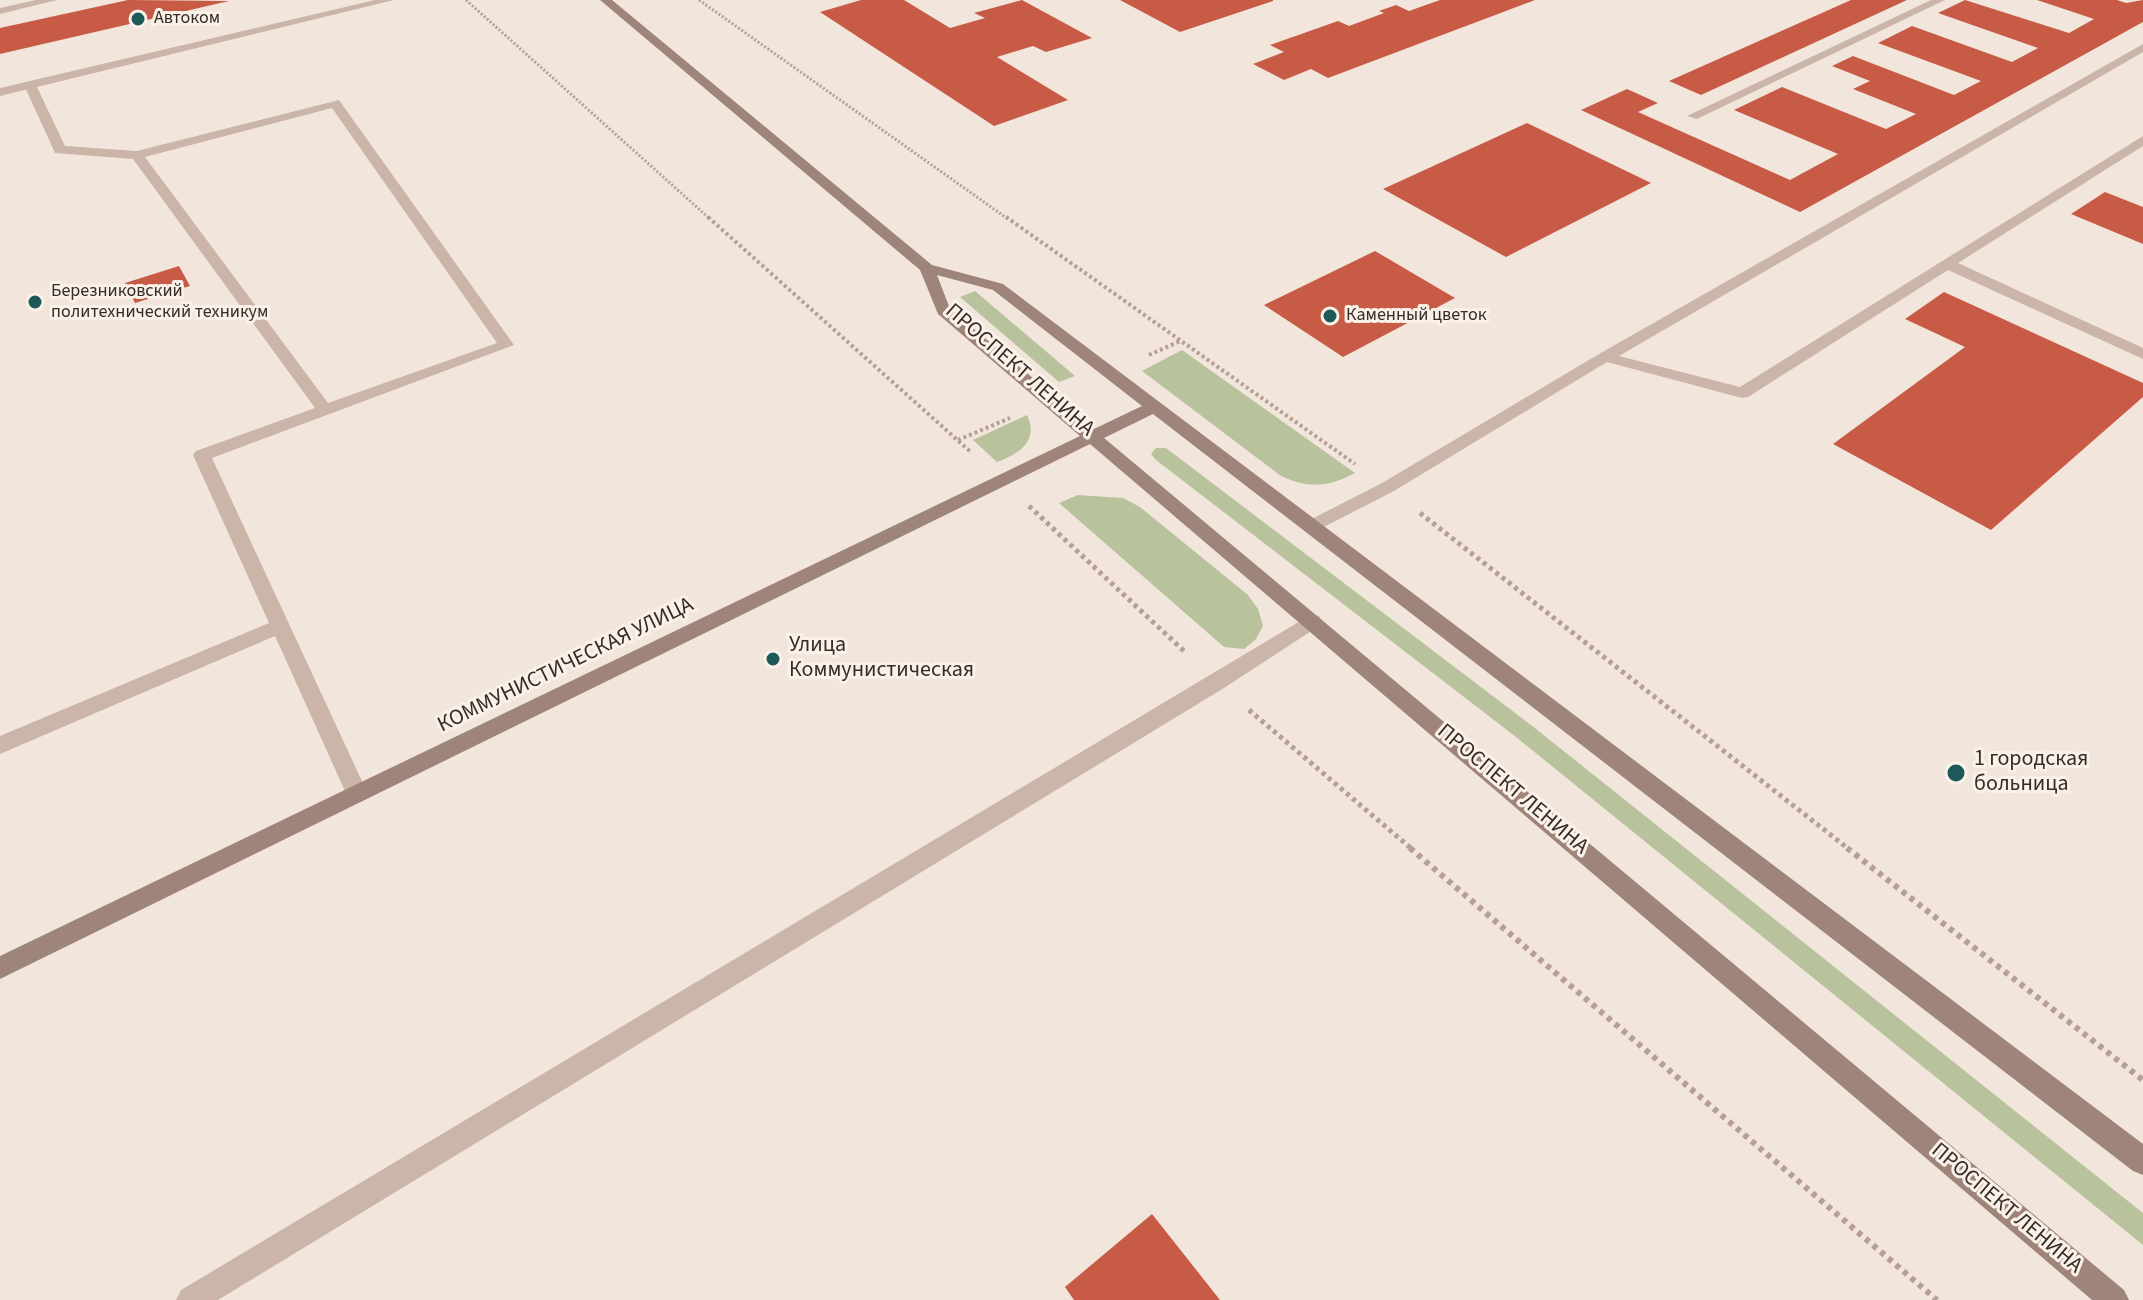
<!DOCTYPE html>
<meta charset="utf-8">
<style>
body{margin:0}
canvas{display:block;background:#f2e6dc}
</style>
<canvas width="2143" height="1300"></canvas>
<script>
const g = document.querySelector('canvas').getContext('2d');
g.lineJoin = 'round';
function paint(path, color) { g.fillStyle = color; g.fill(path, 'evenodd'); }
function stroke(path, color, width, dash) { g.strokeStyle = color; g.lineWidth = width; g.lineCap = dash ? 'butt' : 'round'; g.setLineDash(dash || []); g.stroke(path); }
function write(font, color, halo, rows, align = 'center') {
  g.font = font + ' "Source Sans 3",sans-serif'; g.lineWidth = 6; g.setLineDash([]); g.textBaseline = 'middle'; g.strokeStyle = halo; g.fillStyle = color; for (const [text, x, y, turn = 0] of rows) {
    g.save(); g.translate(x, y); g.rotate((+turn || 0) * Math.PI / 180); g.textAlign = isNaN(turn) ? turn : align; if (halo) g.strokeText(text, 0, 0); g.fillText(text, 0, 0); g.restore();
  }
}
const green = new Path2D(`
 M 975,291 L 1075,376 L 1059,382 L 960,297 Z
 M 1182,350 L 1355,473 C 1329,487 1308,489 1281,476 L 1142,371 Z
 M 1027,415 C 1039,440 1020,454 997,462 L 973,440 Z
 M 1156,448 L 1166,448 L 1531,725 L 2143,1213 L 2143,1245 L 1516,737 L 1156,460 L 1151,454 Z
 M 1078,495 L 1123,498 L 1140,507 L 1248,595 L 1258,609 L 1263,626 L 1256,639 L 1244,649 L 1224,647 L 1059,503 Z`);
const building = new Path2D(`
 M 128,0 L 229,1 L 0,54 L 0,28 Z
 M 861,0 L 904,0 L 950,28 L 985,18 L 974,13 L 1022,0 L 1092,38 L 1046,52 L 1033,46 L 997,57 L 1068,100 L 994,126 L 820,12 Z
 M 1120,0 L 1273,0 L 1273,1 L 1180,32 Z
 M 1440,0 L 1535,0 L 1328,78 L 1311,69 L 1284,80 L 1253,64 L 1284,52 L 1270,45 L 1338,21 L 1349,26 L 1384,13 L 1379,11 L 1396,5 L 1409,11 Z
 M 1851,0 L 1907,0 L 1701,95 L 1669,81 Z
 M 1965,0 L 2069,33 L 2094,19 L 2037,0 L 2117,0 L 2126,3 L 2143,0 L 2143,22 L 1800,212 L 1581,110 L 1627,89 L 1658,103 L 1638,112 L 1790,180 L 1838,154 L 1734,110 L 1782,87 L 1886,129 L 1916,114 L 1853,89 L 1870,81 L 1832,66 L 1853,56 L 1954,95 L 1981,81 L 1878,43 L 1912,26 L 2012,62 L 2038,48 L 1938,13 Z
 M 1527,123 L 1651,183 L 1506,257 L 1383,189 Z
 M 2105,192 L 2143,207 L 2143,244 L 2071,214 Z
 M 1375,251 L 1455,298 L 1343,357 L 1264,305 Z
 M 179,266 L 190,286 L 135,303 L 125,283 Z
 M 1944,292 L 2143,383 L 2143,397 L 1991,530 L 1833,444 L 1965,347 L 1905,319 Z
 M 1152,1214 L 1220,1300 L 1074,1300 L 1065,1287 Z`);
const pathFar3 = new Path2D(`
 M 466,0 L 710,219
 M 699,0 L 1008,219`);
const pathFar2 = new Path2D(`
 M 708,217 L 972,453
 M 1006,217 L 1355,464
 M 1149,355 L 1180,341
 M 958,440 L 1010,418`);
const pathFar1 = new Path2D(`
 M 1029,506 L 1185,652
 M 1420,513 L 1850,850
 M 1249,710 L 1413,850`);
const path = new Path2D(`
 M 1410,848 L 1937,1300
 M 1847,848 L 2143,1080`);
const lane = new Path2D(`
 M 36,0 L 57,0 L 0,14 L 0,8 Z
 M 1931,0 L 1945,0 L 1697,119 L 1687,116 Z
 M 2143,44 L 2143,52 L 1619,356 L 1740,387 L 2143,136 L 2143,146 L 1958,263 L 2143,348 L 2143,359 L 1948,270 L 1748,397 L 1742,398 L 1607,362 L 1394,491 L 1316,531 L 1310,533 L 1301,527 L 1304,523 L 1382,483 L 1599,354 Z
 M 26,82 L 36,85 L 65,146 L 137,151 L 339,100 L 514,345 L 212,458 L 368,794 L 365,800 L 357,803 L 349,800 L 275,636 L 0,754 L 0,736 L 269,623 L 193,455 L 196,451 L 315,408 L 133,159 L 55,153 L 24,85 ZM 332,108 L 497,343 L 328,403 L 145,157 Z
 M 1312,614 L 1319,616 L 1322,621 L 1319,626 L 1224,688 L 218,1300 L 176,1300 L 181,1290 Z`);
const street = new Path2D(`
 M 375,0 L 394,0 L 0,96 L 0,88 Z`);
const secondary = new Path2D(`
 M 600,0 L 612,0 L 932,265 L 1003,284 L 2143,1144 L 2143,1175 L 2133,1171 L 1153,414 L 1104,438 L 2124,1290 L 2129,1300 L 2092,1300 L 1090,444 L 0,979 L 0,956 L 1080,436 L 938,314 L 920,270 ZM 937,275 L 993,290 L 1142,406 L 1094,429 L 950,309 Z`);
const markers = [
 [138,19,8,"#1d5958"],
 [35,302,8,"#1d5958"],
 [1330,316,8,"#1d5958"],
 [773,659,8,"#1d5958"],
 [1956,773,10,"#1d5958"]
];
const farPoinames = [
 ["Автоком",154,19],
 ["Березниковский",51,292],
 ["политехнический техникум",51,313],
 ["Каменный цветок",1346,316]
];
const streetNames = [
 ["ПРОСПЕКТ ЛЕНИНА",1019,371,41],
 ["КОММУНИСТИЧЕСКАЯ УЛИЦА",566,666,-26],
 ["ПРОСПЕКТ ЛЕНИНА",1512,790,40],
 ["ПРОСПЕКТ ЛЕНИНА",2006,1209,40]
];
const poiNames = [
 ["Улица",789,646],
 ["Коммунистическая",789,671],
 ["1 городская",1974,760],
 ["больница",1974,785]
];
paint(green, '#b8c29c');
paint(building, '#c75b46');
stroke(pathFar3, '#b79f92', 3, [2, 2]);
stroke(pathFar2, '#b79f92', 4, [3, 3]);
stroke(pathFar1, '#b79f92', 5, [4, 4]);
stroke(path, '#b79f92', 6, [5, 5]);
paint(lane, '#cbb5a8');
paint(street, '#cbb5a8');
paint(secondary, '#9e8479');
for (const [x, y, r, color] of markers) { const dot = new Path2D(); dot.arc(x, y, r, 0, 2 * Math.PI); g.fillStyle = color; g.fill(dot); stroke(dot, '#faf1e9', 3); }
write('18px', '#372c28', '#faf1e9', farPoinames, 'left');
write('22px', '#372c28', '#faf1e9', streetNames);
write('22px', '#372c28', '#faf1e9', poiNames, 'left');
</script>
